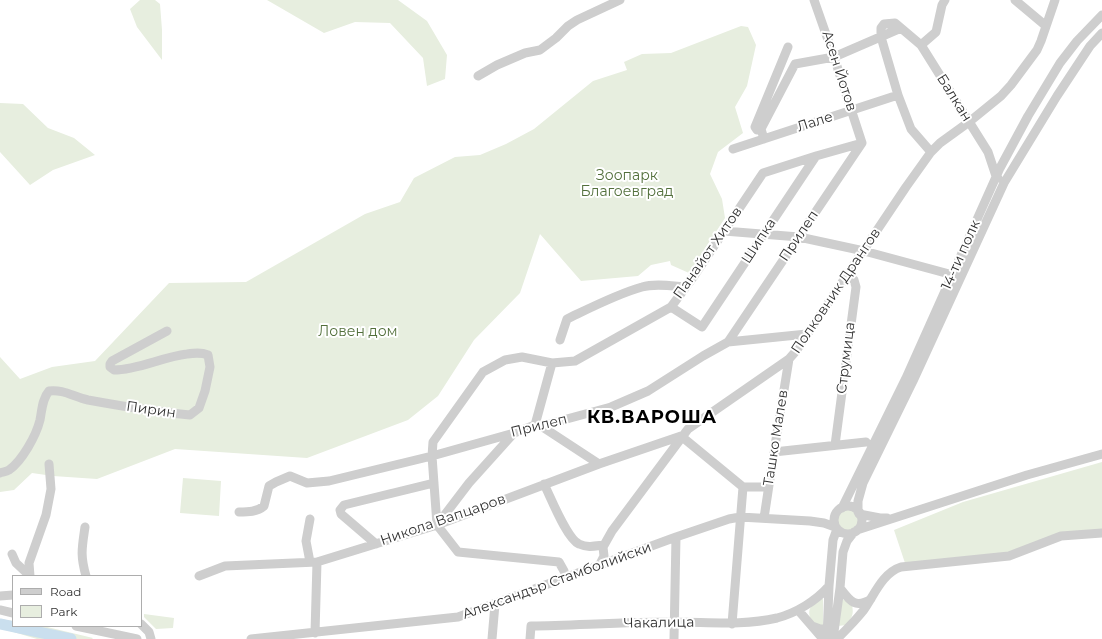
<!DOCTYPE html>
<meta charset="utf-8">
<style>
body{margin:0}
#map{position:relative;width:1102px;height:639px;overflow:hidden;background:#fff;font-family:Montserrat,sans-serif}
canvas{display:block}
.legend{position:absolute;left:12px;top:575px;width:130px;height:52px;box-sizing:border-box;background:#fff;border:1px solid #adadad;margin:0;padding:5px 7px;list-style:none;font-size:12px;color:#313131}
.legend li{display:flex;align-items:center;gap:8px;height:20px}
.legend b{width:20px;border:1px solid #adadad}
</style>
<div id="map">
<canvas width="1102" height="639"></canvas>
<ul class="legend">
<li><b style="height:5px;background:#cecece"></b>Road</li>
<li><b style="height:11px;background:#e7eedf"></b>Park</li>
</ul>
</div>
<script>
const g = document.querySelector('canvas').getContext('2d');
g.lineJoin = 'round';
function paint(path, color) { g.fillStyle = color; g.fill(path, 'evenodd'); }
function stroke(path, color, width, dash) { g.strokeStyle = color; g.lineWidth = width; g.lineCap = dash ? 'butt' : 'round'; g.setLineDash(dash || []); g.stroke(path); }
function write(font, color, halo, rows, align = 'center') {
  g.font = font + ' Montserrat,sans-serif'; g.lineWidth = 4; g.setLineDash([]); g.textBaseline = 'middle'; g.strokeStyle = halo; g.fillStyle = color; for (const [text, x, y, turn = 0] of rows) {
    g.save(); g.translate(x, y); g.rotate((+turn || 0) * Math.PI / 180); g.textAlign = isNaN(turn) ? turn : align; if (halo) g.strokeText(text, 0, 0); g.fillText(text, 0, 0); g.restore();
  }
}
const green = new Path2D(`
 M 140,0 L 155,0 L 160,4 L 162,30 L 162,60 L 137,27 L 130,9 Z
 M 267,0 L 398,0 L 427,21 L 447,55 L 445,79 L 427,86 L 423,58 L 390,23 L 355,22 L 324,33 Z
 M 741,26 L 748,27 L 756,45 L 747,86 L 735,107 L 743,133 L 718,152 L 710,174 L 722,199 L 725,218 L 689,273 L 671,265 L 670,261 L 651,265 L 638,276 L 581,281 L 540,234 L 520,293 L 474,340 L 438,396 L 408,420 L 307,458 L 175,449 L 97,479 L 53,476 L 32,473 L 14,490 L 0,492 L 0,357 L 20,379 L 52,367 L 95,361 L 169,283 L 246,282 L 365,214 L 400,202 L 414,178 L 455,157 L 480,155 L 506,144 L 534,129 L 593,81 L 627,70 L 624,62 L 642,54 L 671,53 Z
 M 0,103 L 23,104 L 48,128 L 74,138 L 95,155 L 53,170 L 30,185 L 0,152 Z
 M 1102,462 L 1102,530 L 1009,553 L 905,563 L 894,530 L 963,502 Z
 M 183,478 L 221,481 L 219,516 L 180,513 Z
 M837 521a11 11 0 1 1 22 0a11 11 0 1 1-22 0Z
 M 841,598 L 852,605 C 854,615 852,617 846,625 L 838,626 Z
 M 820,599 L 823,599 L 823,627 L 811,621 C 807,608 810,607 820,599 Z
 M 144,614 L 174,618 L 173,628 L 156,629 L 144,617 Z
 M 0,619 L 13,621 L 13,626 L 43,626 L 93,638 L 92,639 L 37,639 L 0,628 Z`);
const river = new Path2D(`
 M 0,624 L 71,639`);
const minor = new Path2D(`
 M 814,0 L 834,57 L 862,143
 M 1015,0 L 1046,26
 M 921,45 L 936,32 L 942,5 L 945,0
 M 478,76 L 497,65 L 525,53 L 540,50 L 556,38 L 568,26 L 577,20 L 620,0
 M 761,129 L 757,130 L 755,127 L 788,47
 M 764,139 L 761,129 L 795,64 L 834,57 L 901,28
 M 733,149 L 898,95
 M 931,152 L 911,129 L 898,95 L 881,37 L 881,28 L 884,24 L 895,23 L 921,45 L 988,152 L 996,176 L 998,178
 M 724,231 L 799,237 L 864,251 L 953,275
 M 671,307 L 702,327 L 816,156
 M 560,340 L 567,319 C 590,308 617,294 642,287 C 655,283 672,286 686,287
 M 728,342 L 807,334
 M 535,425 L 552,363
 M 541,426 L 599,464
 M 835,445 L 856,287 L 854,280 L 848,273
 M 774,452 L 866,442
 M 0,473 C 3,472 6,472 9,470 C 22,461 36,436 40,420 C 42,410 42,399 49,391 C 63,389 74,397 88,400 C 121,406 155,412 190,415 L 199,408 L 205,391 L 210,367 L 208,355 C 201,352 194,353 187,354 C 162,357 138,370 114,370 L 110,367 L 110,364 L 112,361 L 167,331
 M 544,484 C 551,498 567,539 579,544 C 588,548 595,546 604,545
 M 743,487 L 768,487
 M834 520a14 14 0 1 1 28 0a14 14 0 1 1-28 0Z
 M 842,508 L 906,378 L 1000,168 L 1028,116 L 1060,63 L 1077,41 L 1102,15
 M 239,512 C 248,512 257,512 264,506 L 269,486 L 276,482 L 290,476 L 307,483 L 329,481 L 432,456 L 514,433 L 535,425 L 541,426 L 611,407 L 648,391 L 703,356 L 728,342 L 862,143
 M 858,512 L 858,501 L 863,483 L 913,381 L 1004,183 L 1057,96 L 1090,46 L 1102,33
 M 859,514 L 880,518 L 887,518
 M 764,518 L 774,452 L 789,359
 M 437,525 L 432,456 L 433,442 L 483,372 L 505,360 L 522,357 L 552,363 L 575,361 L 671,307 L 694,276 L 763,173 L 816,156 L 862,143
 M 437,525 L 458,552 L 559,562 L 564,571
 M 437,525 L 469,483 L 514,433
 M 85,527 C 82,548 80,555 86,576
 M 857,530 L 1027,475 L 1102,454
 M 376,544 L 341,514 L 340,510 L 344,505 L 434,483
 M 12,554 L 16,563 L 30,576
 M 310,562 L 306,541 L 310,519
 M 599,566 L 604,556 L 603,547 L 612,531 L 688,429 L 789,359 L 796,351 L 906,187 L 931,152 L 940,143 L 969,122 L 1001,96 L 1011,85 L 1037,50 L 1041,41 L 1055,0
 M 30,576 L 29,563 L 46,515 L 51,489 L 49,464
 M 199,576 L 225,566 L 317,562 L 437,525 L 599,464 L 681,436 L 743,487
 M 840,588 C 850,601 855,609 871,599
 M 0,596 L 13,595
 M 0,610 L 13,613
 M 798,610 L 823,639
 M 141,624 L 149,632 L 151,639
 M 732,624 L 743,487
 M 76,626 L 137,639
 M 812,626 L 820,629 L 832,629
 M 315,633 L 317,562
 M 251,639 L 458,617 L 676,537 L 729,519 L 740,517 L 810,521 L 824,523 L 835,527
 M 492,639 L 495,604
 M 530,639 L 531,626 C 579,625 627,622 674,622 C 709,622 743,626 777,618 C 796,613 816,601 829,586
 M 674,639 L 676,537
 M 827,639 L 829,586 L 833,540 L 837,529
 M 833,639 L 840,588 L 843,552 L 847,541 L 854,532
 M 837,639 C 846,630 855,621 863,611 C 874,596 882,573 901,567 L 1009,556 L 1061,536 L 1102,533`);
const streetNames = [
 ["Асен Йотов",839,71,72],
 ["Балкан",954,98,58],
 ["Лале",815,122,-18],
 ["Прилеп",799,236,-56],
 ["Шипка",759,241,-57],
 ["Панайот Хитов",708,253,-55],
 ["14-ти полк",961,255,-66],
 ["Полковник Дрангов",836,291,-56],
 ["Струмица",846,358,-83],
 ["Пирин",151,410,8],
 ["Прилеп",539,426,-14],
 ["Ташко Малев",776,438,-81],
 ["Никола Вапцаров",443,520,-19],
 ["Александър Стамболийски",557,581,-20],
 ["Чакалица",659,623,-1]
];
const parkNames = [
 ["Зоопарк",627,176],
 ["Благоевград",627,192],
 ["Ловен дом",358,332]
];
const districtNames = [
 ["КВ.ВАРОША",652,418]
];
paint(green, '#e7eedf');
stroke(river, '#cadfee', 11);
stroke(minor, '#cecece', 9);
write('14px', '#313131', '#fff', streetNames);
write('14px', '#526f3b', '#fff', parkNames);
g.letterSpacing = '1px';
write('bold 18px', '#000', '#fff', districtNames);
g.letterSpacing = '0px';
</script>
